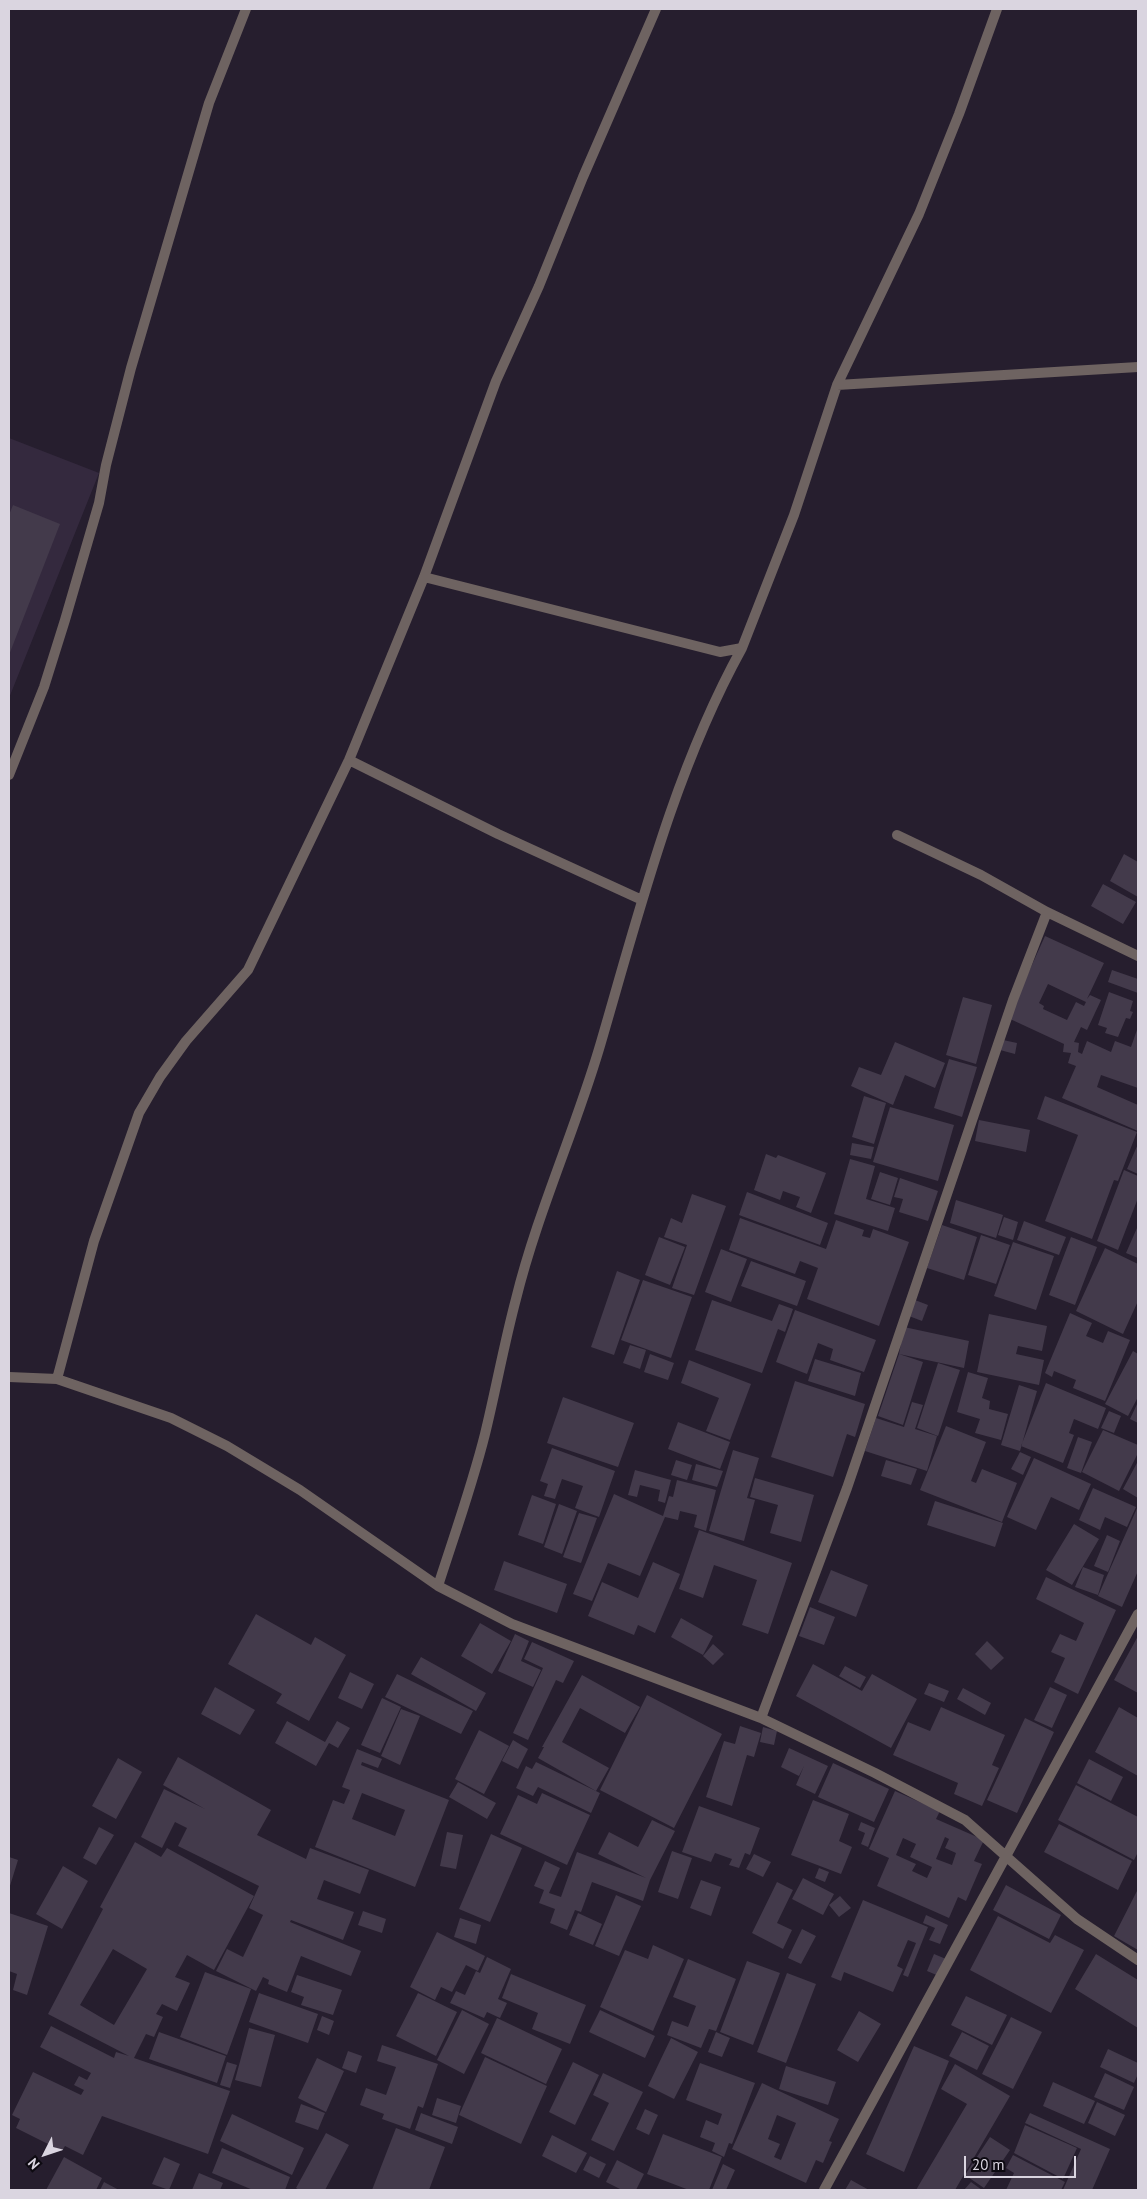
<!DOCTYPE html>
<style>
body{margin:0}
#map{position:relative;width:1147px;height:2199px;overflow:hidden;background:#261e2e;font-family:"PT Sans",sans-serif}
canvas{display:block}
.frame{position:absolute;inset:0;border:10px solid #dad5e0;pointer-events:none}
.north{position:absolute;left:20px;top:2129px;width:50px;height:50px;-webkit-text-stroke:4px #0d0a11;paint-order:stroke;rotate:229deg;font-size:14px;font-weight:700;line-height:20px;text-align:center;color:#dad5e0}
.north::after{content:'';display:block;margin:auto;width:18px;height:22px;background:#dad5e0;clip-path:polygon(50% 0,100% 100%,50% 72%,0 100%)}
.scale{position:absolute;left:964px;top:2156px;width:112px;height:22px;box-sizing:border-box;border:2px solid #dad5e0;border-top:0;padding-left:6px;font-size:15px;line-height:18px;white-space:nowrap;color:#dad5e0;-webkit-text-stroke:4px #0d0a11;paint-order:stroke}
</style>
<div id="map">
<canvas width="1147" height="2199"></canvas>
<div class="frame"></div>
<div class="north">N</div>
<div class="scale">20 m</div>
</div>
<script>
const g = document.querySelector('canvas').getContext('2d');
g.lineJoin = 'round';
function paint(path, color) { g.fillStyle = color; g.fill(path, 'evenodd'); }
function stroke(path, color, width, dash) { g.strokeStyle = color; g.lineWidth = width; g.lineCap = dash ? 'butt' : 'round'; g.setLineDash(dash || []); g.stroke(path); }
const built = new Path2D(`
 M 9,438 L 99,473 L 9,698 Z`);
const building = new Path2D(`
 M 13,505 L 60,524 L 9,655 L 9,515 Z
 M 1124,854 L 1138,862 L 1138,897 L 1110,881 Z
 M 1103,884 L 1136,902 L 1123,924 L 1091,906 Z
 M 1045,936 L 1104,963 L 1087,999 L 1090,995 L 1101,1000 L 1087,1030 L 1081,1027 L 1074,1042 L 1079,1043 L 1078,1052 L 1082,1054 L 1087,1041 L 1111,1052 L 1115,1041 L 1131,1047 L 1138,1027 L 1138,1088 L 1101,1075 L 1097,1087 L 1138,1105 L 1138,1131 L 1062,1098 L 1076,1066 L 1068,1063 L 1071,1053 L 1063,1052 L 1064,1044 L 1008,1018 ZM 1048,984 L 1086,1002 L 1084,1006 L 1076,1002 L 1067,1020 L 1043,1009 L 1044,1006 L 1039,1003 Z
 M 1112,970 L 1138,979 L 1138,993 L 1108,982 Z
 M 1109,992 L 1133,1001 L 1130,1011 L 1133,1012 L 1130,1019 L 1126,1018 L 1118,1037 L 1105,1033 L 1107,1028 L 1098,1025 Z
 M 963,997 L 992,1005 L 976,1064 L 946,1055 Z
 M 1003,1040 L 1017,1043 L 1015,1054 L 1000,1050 Z
 M 895,1042 L 945,1063 L 935,1088 L 905,1075 L 893,1105 L 851,1086 L 859,1067 L 881,1075 Z
 M 949,1059 L 977,1067 L 962,1117 L 934,1108 Z
 M 864,1096 L 886,1103 L 874,1144 L 852,1137 Z
 M 1045,1096 L 1137,1132 L 1118,1181 L 1114,1180 L 1092,1239 L 1045,1221 L 1078,1135 L 1037,1119 Z
 M 890,1107 L 954,1125 L 938,1181 L 873,1162 Z
 M 979,1120 L 1030,1130 L 1026,1152 L 975,1141 Z
 M 852,1143 L 874,1147 L 871,1159 L 850,1155 Z
 M 1138,1144 L 1138,1174 L 1127,1169 Z
 M 766,1154 L 776,1158 L 778,1155 L 826,1173 L 811,1213 L 796,1207 L 800,1197 L 783,1191 L 780,1200 L 754,1190 Z
 M 850,1159 L 875,1166 L 866,1199 L 895,1208 L 888,1231 L 834,1214 Z
 M 1124,1170 L 1138,1176 L 1138,1198 L 1118,1250 L 1097,1241 Z
 M 880,1172 L 898,1178 L 890,1205 L 871,1199 Z
 M 900,1178 L 938,1191 L 928,1221 L 899,1212 L 903,1199 L 894,1197 Z
 M 747,1192 L 828,1223 L 820,1245 L 739,1215 Z
 M 692,1194 L 726,1206 L 694,1295 L 672,1288 L 687,1245 L 664,1237 L 671,1218 L 682,1223 Z
 M 956,1200 L 1003,1215 L 996,1238 L 950,1223 Z
 M 1004,1217 L 1018,1222 L 1013,1240 L 998,1235 Z
 M 740,1218 L 826,1249 L 836,1220 L 864,1230 L 862,1236 L 870,1238 L 873,1229 L 909,1242 L 879,1326 L 807,1299 L 818,1268 L 800,1261 L 795,1274 L 729,1250 Z
 M 1024,1221 L 1066,1237 L 1059,1255 L 1017,1240 Z
 M 942,1225 L 977,1237 L 964,1280 L 927,1268 Z
 M 1137,1228 L 1138,1229 L 1138,1258 L 1126,1253 Z
 M 981,1235 L 1010,1245 L 996,1284 L 968,1275 Z
 M 659,1237 L 685,1247 L 670,1285 L 645,1275 Z
 M 1071,1237 L 1097,1247 L 1075,1305 L 1049,1295 Z
 M 1013,1242 L 1054,1256 L 1036,1310 L 994,1296 Z
 M 1105,1248 L 1138,1264 L 1138,1301 L 1123,1334 L 1076,1311 Z
 M 721,1249 L 747,1259 L 731,1302 L 705,1292 Z
 M 751,1261 L 806,1281 L 797,1306 L 741,1286 Z
 M 617,1271 L 640,1280 L 614,1355 L 591,1347 Z
 M 643,1280 L 692,1297 L 671,1358 L 621,1340 Z
 M 712,1300 L 772,1321 L 779,1304 L 793,1309 L 785,1332 L 778,1329 L 762,1373 L 695,1350 Z
 M 915,1300 L 928,1305 L 922,1321 L 909,1316 Z
 M 795,1310 L 876,1340 L 864,1372 L 830,1360 L 833,1349 L 818,1343 L 807,1374 L 776,1362 Z
 M 1070,1313 L 1092,1323 L 1086,1336 L 1103,1343 L 1108,1331 L 1130,1340 L 1105,1401 L 1073,1388 L 1076,1380 L 1054,1371 L 1052,1377 L 1045,1373 Z
 M 989,1314 L 1047,1326 L 1042,1351 L 1018,1346 L 1016,1354 L 1044,1360 L 1039,1385 L 977,1372 Z
 M 904,1327 L 969,1341 L 964,1368 L 899,1354 Z
 M 630,1345 L 646,1350 L 640,1369 L 623,1363 Z
 M 1133,1351 L 1138,1354 L 1138,1397 L 1128,1416 L 1105,1404 Z
 M 650,1354 L 674,1363 L 668,1380 L 644,1372 Z
 M 899,1354 L 923,1362 L 903,1425 L 878,1416 Z
 M 815,1359 L 861,1373 L 855,1396 L 808,1381 Z
 M 689,1360 L 751,1384 L 730,1440 L 706,1431 L 719,1398 L 681,1383 Z
 M 938,1363 L 960,1370 L 938,1436 L 917,1428 Z
 M 968,1372 L 988,1378 L 982,1398 L 990,1401 L 989,1409 L 1008,1414 L 1001,1440 L 975,1433 L 980,1419 L 957,1412 Z
 M 795,1381 L 865,1404 L 855,1437 L 847,1434 L 833,1477 L 771,1457 Z
 M 1046,1383 L 1106,1408 L 1098,1429 L 1074,1419 L 1069,1433 L 1074,1435 L 1063,1463 L 1021,1446 Z
 M 1019,1385 L 1037,1391 L 1020,1451 L 1001,1445 Z
 M 563,1397 L 634,1423 L 618,1467 L 547,1443 Z
 M 912,1402 L 923,1405 L 915,1429 L 937,1436 L 927,1471 L 865,1451 L 876,1418 L 904,1427 Z
 M 1138,1402 L 1138,1423 L 1130,1419 Z
 M 1109,1411 L 1121,1416 L 1114,1433 L 1101,1428 Z
 M 678,1422 L 730,1442 L 720,1469 L 668,1449 Z
 M 946,1426 L 986,1442 L 971,1481 L 976,1483 L 982,1469 L 1017,1483 L 1002,1522 L 920,1490 Z
 M 1103,1430 L 1138,1445 L 1138,1453 L 1119,1491 L 1082,1472 Z
 M 1078,1437 L 1092,1442 L 1081,1473 L 1067,1468 Z
 M 552,1448 L 615,1471 L 599,1517 L 575,1508 L 583,1486 L 562,1479 L 555,1499 L 544,1496 L 548,1484 L 540,1481 Z
 M 733,1450 L 759,1458 L 747,1498 L 755,1500 L 744,1541 L 709,1531 Z
 M 1020,1452 L 1031,1457 L 1023,1475 L 1011,1469 Z
 M 1034,1458 L 1091,1484 L 1079,1510 L 1051,1497 L 1036,1530 L 1007,1517 Z
 M 676,1460 L 692,1465 L 687,1480 L 671,1475 Z
 M 886,1460 L 917,1469 L 911,1485 L 881,1476 Z
 M 1138,1461 L 1138,1498 L 1123,1489 Z
 M 696,1464 L 723,1471 L 717,1487 L 692,1480 Z
 M 635,1470 L 671,1480 L 665,1503 L 658,1501 L 660,1490 L 640,1485 L 637,1497 L 628,1495 Z
 M 755,1478 L 814,1495 L 801,1542 L 770,1533 L 778,1505 L 750,1497 Z
 M 677,1480 L 716,1490 L 706,1531 L 694,1527 L 697,1515 L 680,1511 L 678,1520 L 665,1517 L 640,1576 L 608,1563 L 592,1601 L 573,1594 L 614,1494 L 663,1516 L 669,1496 L 673,1497 Z
 M 1093,1488 L 1136,1507 L 1127,1527 L 1105,1517 L 1100,1530 L 1079,1520 Z
 M 532,1495 L 556,1504 L 543,1544 L 518,1535 Z
 M 935,1501 L 1003,1523 L 995,1547 L 927,1525 Z
 M 559,1504 L 577,1511 L 562,1554 L 544,1547 Z
 M 1138,1506 L 1138,1571 L 1122,1607 L 1098,1596 Z
 M 579,1513 L 597,1518 L 581,1563 L 563,1557 Z
 M 1074,1524 L 1099,1539 L 1072,1585 L 1046,1570 Z
 M 699,1530 L 792,1563 L 768,1634 L 742,1625 L 757,1580 L 714,1565 L 703,1598 L 679,1589 Z
 M 1107,1535 L 1120,1541 L 1108,1572 L 1094,1566 Z
 M 504,1561 L 567,1584 L 557,1613 L 494,1590 Z
 M 653,1562 L 680,1574 L 655,1633 L 638,1625 L 634,1635 L 588,1616 L 602,1582 L 638,1598 Z
 M 1083,1567 L 1104,1575 L 1098,1595 L 1075,1587 Z
 M 831,1570 L 868,1585 L 856,1617 L 818,1602 Z
 M 1046,1577 L 1116,1610 L 1078,1694 L 1054,1682 L 1065,1658 L 1051,1652 L 1060,1634 L 1076,1641 L 1084,1623 L 1036,1599 Z
 M 810,1607 L 835,1617 L 824,1645 L 799,1636 Z
 M 256,1614 L 311,1645 L 315,1637 L 346,1655 L 309,1721 L 276,1703 L 282,1694 L 228,1664 Z
 M 681,1618 L 713,1636 L 703,1655 L 671,1637 Z
 M 480,1623 L 511,1641 L 492,1674 L 461,1656 Z
 M 515,1634 L 529,1641 L 521,1661 L 541,1670 L 533,1687 L 498,1671 Z
 M 1138,1636 L 1138,1693 L 1114,1680 Z
 M 987,1641 L 1004,1658 L 991,1670 L 975,1654 Z
 M 532,1642 L 574,1661 L 563,1683 L 556,1680 L 528,1740 L 513,1733 L 543,1668 L 524,1659 Z
 M 713,1644 L 724,1654 L 713,1665 L 703,1656 Z
 M 421,1657 L 486,1693 L 476,1711 L 411,1674 Z
 M 813,1664 L 862,1691 L 872,1674 L 917,1699 L 891,1748 L 796,1696 Z
 M 845,1666 L 866,1677 L 860,1688 L 839,1676 Z
 M 350,1672 L 374,1684 L 362,1709 L 338,1698 Z
 M 397,1674 L 473,1711 L 461,1734 L 385,1697 Z
 M 582,1675 L 640,1707 L 625,1733 L 580,1708 L 562,1742 L 609,1768 L 596,1791 L 538,1758 L 544,1747 L 542,1747 Z
 M 929,1683 L 949,1691 L 944,1702 L 924,1694 Z
 M 215,1687 L 255,1710 L 240,1735 L 201,1714 Z
 M 1050,1687 L 1067,1695 L 1052,1728 L 1034,1720 Z
 M 963,1688 L 991,1703 L 985,1715 L 957,1699 Z
 M 647,1695 L 722,1734 L 674,1828 L 600,1790 Z
 M 382,1698 L 401,1707 L 380,1753 L 361,1745 Z
 M 941,1707 L 1005,1735 L 992,1765 L 999,1768 L 982,1806 L 954,1794 L 958,1783 L 893,1755 L 908,1722 L 930,1731 Z
 M 1119,1707 L 1138,1718 L 1138,1776 L 1095,1752 Z
 M 401,1709 L 420,1716 L 400,1765 L 381,1756 Z
 M 1025,1718 L 1054,1732 L 1017,1813 L 987,1800 Z
 M 287,1721 L 325,1742 L 337,1721 L 350,1728 L 338,1748 L 329,1743 L 316,1766 L 275,1743 Z
 M 740,1726 L 761,1733 L 754,1757 L 747,1755 L 732,1806 L 706,1797 L 724,1741 L 735,1744 Z
 M 763,1727 L 777,1731 L 774,1745 L 760,1742 Z
 M 479,1730 L 509,1746 L 484,1794 L 455,1779 Z
 M 513,1740 L 528,1749 L 518,1769 L 502,1761 Z
 M 789,1748 L 828,1766 L 815,1794 L 796,1785 L 804,1766 L 799,1776 L 781,1767 Z
 M 357,1749 L 382,1759 L 378,1768 L 362,1762 L 361,1765 L 449,1800 L 415,1887 L 315,1847 L 333,1800 L 344,1804 L 350,1790 L 342,1787 ZM 362,1793 L 405,1810 L 395,1836 L 352,1819 Z
 M 178,1757 L 271,1810 L 257,1835 L 306,1859 L 310,1848 L 369,1870 L 360,1894 L 324,1880 L 317,1899 L 354,1912 L 343,1940 L 291,1920 L 290,1922 L 361,1951 L 351,1976 L 301,1956 L 287,1992 L 268,1984 L 269,1980 L 263,1977 L 256,1991 L 216,1971 L 227,1949 L 243,1957 L 263,1915 L 249,1908 L 259,1886 L 178,1846 L 187,1828 L 175,1822 L 162,1848 L 141,1837 L 164,1789 L 205,1809 L 163,1785 Z
 M 118,1758 L 142,1772 L 116,1819 L 92,1806 Z
 M 1089,1759 L 1123,1777 L 1111,1801 L 1077,1783 Z
 M 536,1762 L 600,1793 L 591,1813 L 538,1787 L 533,1796 L 516,1788 L 526,1766 L 532,1769 Z
 M 833,1763 L 889,1789 L 874,1822 L 818,1797 Z
 M 458,1782 L 496,1803 L 487,1819 L 449,1797 Z
 M 1076,1785 L 1138,1817 L 1138,1852 L 1134,1860 L 1058,1820 Z
 M 895,1791 L 940,1811 L 936,1819 L 984,1840 L 974,1861 L 982,1864 L 966,1901 L 958,1897 L 949,1918 L 877,1886 L 889,1858 L 869,1849 ZM 945,1837 L 949,1839 L 945,1848 L 956,1853 L 952,1865 L 936,1859 ZM 903,1838 L 916,1844 L 910,1857 L 932,1867 L 927,1878 L 912,1871 L 916,1864 L 896,1855 Z
 M 542,1793 L 590,1815 L 567,1865 L 500,1834 L 518,1795 L 537,1804 Z
 M 813,1800 L 849,1814 L 839,1841 L 852,1847 L 841,1874 L 791,1855 Z
 M 699,1806 L 760,1828 L 750,1855 L 745,1853 L 739,1868 L 729,1865 L 732,1859 L 715,1853 L 711,1862 L 682,1852 Z
 M 652,1820 L 675,1831 L 650,1880 L 643,1901 L 592,1882 L 581,1912 L 575,1910 L 567,1930 L 550,1923 L 555,1909 L 539,1903 L 544,1890 L 534,1886 L 545,1861 L 560,1868 L 549,1893 L 561,1897 L 577,1852 L 646,1878 L 598,1854 L 609,1832 L 638,1847 Z
 M 861,1822 L 875,1828 L 868,1847 L 861,1844 L 865,1833 L 858,1830 Z
 M 1059,1824 L 1132,1861 L 1118,1890 L 1044,1852 Z
 M 99,1827 L 114,1835 L 96,1865 L 83,1858 Z
 M 447,1832 L 463,1835 L 456,1869 L 440,1866 Z
 M 491,1834 L 522,1848 L 490,1922 L 459,1909 Z
 M 135,1842 L 161,1857 L 167,1848 L 254,1896 L 214,1970 L 187,1955 L 175,1977 L 190,1983 L 177,2011 L 162,2004 L 156,2014 L 163,2017 L 154,2037 L 146,2034 L 134,2058 L 230,2091 L 208,2154 L 102,2116 L 83,2155 L 65,2146 L 62,2151 L 16,2128 L 20,2119 L 12,2115 L 33,2072 L 81,2095 L 84,2090 L 74,2085 L 79,2076 L 87,2080 L 91,2073 L 40,2047 L 51,2026 L 114,2058 L 116,2052 L 129,2056 L 48,2014 L 103,1909 L 100,1907 ZM 113,1949 L 147,1969 L 114,2025 L 80,2005 Z
 M 672,1851 L 692,1858 L 678,1899 L 658,1892 Z
 M 754,1854 L 771,1862 L 763,1877 L 746,1869 Z
 M 9,1857 L 18,1860 L 9,1889 Z
 M 63,1866 L 88,1881 L 62,1929 L 36,1914 Z
 M 819,1868 L 829,1872 L 825,1882 L 815,1878 Z
 M 803,1878 L 834,1894 L 823,1915 L 792,1899 Z
 M 701,1880 L 721,1887 L 711,1916 L 690,1908 Z
 M 777,1882 L 793,1890 L 777,1923 L 792,1930 L 783,1949 L 752,1933 Z
 M 1006,1885 L 1061,1915 L 1049,1939 L 993,1910 Z
 M 1138,1889 L 1138,1950 L 1114,1936 Z
 M 616,1895 L 641,1906 L 619,1956 L 595,1946 Z
 M 840,1896 L 851,1908 L 839,1917 L 829,1905 Z
 M 863,1900 L 928,1927 L 908,1977 L 903,1975 L 916,1943 L 908,1940 L 897,1966 L 903,1969 L 893,1992 L 844,1972 L 841,1981 L 831,1977 Z
 M 363,1911 L 386,1919 L 382,1933 L 358,1925 Z
 M 9,1913 L 48,1926 L 27,1995 L 13,1990 L 17,1974 L 9,1971 Z
 M 578,1913 L 602,1924 L 593,1945 L 569,1935 Z
 M 926,1915 L 948,1925 L 940,1944 L 929,1940 L 935,1928 L 923,1923 Z
 M 998,1916 L 1050,1943 L 1055,1935 L 1084,1950 L 1051,2013 L 970,1970 Z
 M 460,1918 L 481,1925 L 476,1944 L 454,1937 Z
 M 802,1929 L 816,1936 L 801,1964 L 788,1958 Z
 M 437,1932 L 485,1956 L 478,1971 L 466,1965 L 452,1992 L 441,1987 L 435,2000 L 410,1987 Z
 M 653,1945 L 684,1959 L 653,2031 L 600,2007 L 625,1950 L 648,1959 Z
 M 934,1954 L 946,1959 L 939,1976 L 927,1971 Z
 M 1096,1954 L 1138,1980 L 1138,2028 L 1075,1989 Z
 M 487,1957 L 511,1969 L 498,1999 L 507,2003 L 500,2018 L 487,2012 L 484,2018 L 450,2003 L 456,1991 L 465,1995 L 476,1971 L 480,1973 Z
 M 688,1959 L 736,1979 L 716,2031 L 709,2029 L 701,2048 L 667,2035 L 672,2021 L 688,2027 L 696,2006 L 673,1997 Z
 M 747,1961 L 780,1973 L 753,2045 L 720,2032 Z
 M 205,1972 L 251,1989 L 227,2055 L 180,2037 Z
 M 787,1973 L 816,1984 L 786,2063 L 757,2052 Z
 M 511,1974 L 586,2005 L 570,2044 L 532,2029 L 538,2013 L 502,1998 Z
 M 297,1975 L 342,1990 L 333,2015 L 301,2005 L 304,1997 L 291,1992 Z
 M 259,1993 L 318,2014 L 308,2043 L 249,2022 Z
 M 418,1993 L 457,2012 L 436,2056 L 396,2036 Z
 M 966,1996 L 1007,2015 L 992,2045 L 951,2025 Z
 M 462,2010 L 489,2024 L 464,2074 L 437,2060 Z
 M 600,2010 L 655,2036 L 645,2058 L 589,2032 Z
 M 859,2011 L 881,2024 L 858,2062 L 837,2050 Z
 M 322,2016 L 334,2021 L 329,2035 L 317,2030 Z
 M 1011,2017 L 1042,2032 L 1013,2089 L 982,2074 Z
 M 497,2018 L 562,2049 L 546,2084 L 481,2053 Z
 M 249,2028 L 275,2035 L 261,2087 L 235,2080 Z
 M 159,2032 L 226,2056 L 217,2083 L 149,2059 Z
 M 716,2032 L 730,2038 L 722,2057 L 708,2052 Z
 M 962,2032 L 989,2046 L 977,2070 L 949,2056 Z
 M 671,2038 L 698,2052 L 674,2099 L 648,2086 Z
 M 382,2045 L 438,2064 L 423,2108 L 418,2106 L 410,2129 L 382,2119 L 384,2114 L 360,2105 L 366,2088 L 386,2095 L 396,2067 L 377,2061 Z
 M 914,2046 L 949,2061 L 904,2172 L 866,2154 Z
 M 1108,2049 L 1138,2063 L 1138,2074 L 1134,2083 L 1100,2067 Z
 M 348,2051 L 362,2056 L 356,2073 L 342,2068 Z
 M 485,2057 L 547,2086 L 521,2144 L 459,2115 Z
 M 317,2058 L 344,2071 L 326,2112 L 298,2098 Z
 M 227,2062 L 237,2065 L 230,2088 L 220,2085 Z
 M 573,2062 L 599,2075 L 575,2125 L 549,2112 Z
 M 700,2063 L 755,2083 L 732,2144 L 729,2143 L 724,2157 L 712,2151 L 715,2143 L 700,2137 L 706,2120 L 718,2125 L 722,2114 L 686,2100 Z
 M 955,2064 L 1010,2096 L 955,2190 L 916,2190 L 967,2104 L 941,2089 Z
 M 786,2066 L 836,2082 L 828,2105 L 779,2089 Z
 M 603,2073 L 643,2092 L 614,2151 L 591,2140 L 609,2103 L 593,2095 Z
 M 1105,2073 L 1134,2087 L 1124,2110 L 1094,2097 Z
 M 1053,2082 L 1095,2101 L 1084,2124 L 1043,2106 Z
 M 762,2083 L 839,2119 L 829,2141 L 832,2142 L 823,2163 L 816,2160 L 806,2183 L 732,2149 ZM 777,2115 L 796,2123 L 781,2160 L 774,2157 L 780,2144 L 768,2139 Z
 M 437,2098 L 461,2106 L 456,2123 L 432,2115 Z
 M 1097,2102 L 1125,2115 L 1115,2136 L 1088,2123 Z
 M 301,2104 L 325,2113 L 318,2130 L 295,2122 Z
 M 645,2109 L 658,2115 L 649,2135 L 636,2129 Z
 M 421,2113 L 458,2127 L 452,2144 L 415,2130 Z
 M 1030,2113 L 1110,2149 L 1092,2190 L 1063,2190 L 1081,2149 L 1025,2123 Z
 M 232,2114 L 304,2148 L 292,2175 L 220,2141 Z
 M 1025,2125 L 1077,2148 L 1063,2179 L 1014,2153 Z
 M 396,2128 L 445,2147 L 429,2190 L 372,2190 Z
 M 326,2133 L 349,2145 L 325,2190 L 299,2190 L 296,2188 Z
 M 663,2134 L 722,2157 L 709,2190 L 689,2190 L 647,2174 Z
 M 552,2135 L 587,2153 L 576,2173 L 542,2156 Z
 M 990,2137 L 1010,2150 L 984,2188 L 965,2175 Z
 M 222,2148 L 290,2177 L 285,2190 L 253,2190 L 212,2173 Z
 M 1013,2155 L 1065,2182 L 1061,2190 L 1006,2190 L 1014,2173 L 1006,2168 Z
 M 590,2156 L 606,2164 L 599,2178 L 583,2170 Z
 M 64,2157 L 102,2178 L 96,2190 L 46,2190 Z
 M 164,2157 L 180,2164 L 169,2190 L 152,2184 Z
 M 617,2160 L 644,2174 L 636,2190 L 622,2190 L 606,2182 Z
 M 723,2164 L 735,2170 L 726,2190 L 712,2190 Z
 M 199,2173 L 223,2183 L 220,2190 L 192,2190 Z
 M 851,2180 L 869,2190 L 845,2190 Z
 M 104,2182 L 119,2190 L 100,2190 Z
 M 971,2182 L 982,2190 L 964,2190 Z`);
const minor = new Path2D(`
 M 837,385 L 1138,367
 M 424,577 L 720,652 L 742,648 L 794,515 L 837,385 L 919,214 L 959,114 L 997,9
 M 349,760 L 498,834 L 642,900
 M 9,775 L 44,687 L 65,620 L 99,503 L 106,465 L 131,368 L 209,103 L 246,9
 M 897,835 L 981,875 L 1047,912 L 1138,956
 M 9,1377 L 57,1379 L 171,1418 L 227,1446 L 300,1490 L 438,1586 L 512,1624 L 761,1718 L 875,1773 L 965,1820 L 1077,1919 L 1138,1960
 M 57,1379 L 94,1241 L 139,1113 L 160,1077 L 186,1041 L 248,970 L 349,760 L 424,577 L 496,381 L 539,286 L 583,177 L 656,9
 M 438,1586 C 454,1536 472,1486 485,1434 C 496,1389 504,1344 516,1299 C 537,1214 574,1133 599,1049 C 639,913 673,773 742,648
 M 761,1718 L 847,1488 L 1013,1000 L 1047,912
 M 824,2190 L 1138,1614`);
paint(built, '#34293e');
paint(building, '#433a4b');
stroke(minor, '#6e6361', 10);
</script>
